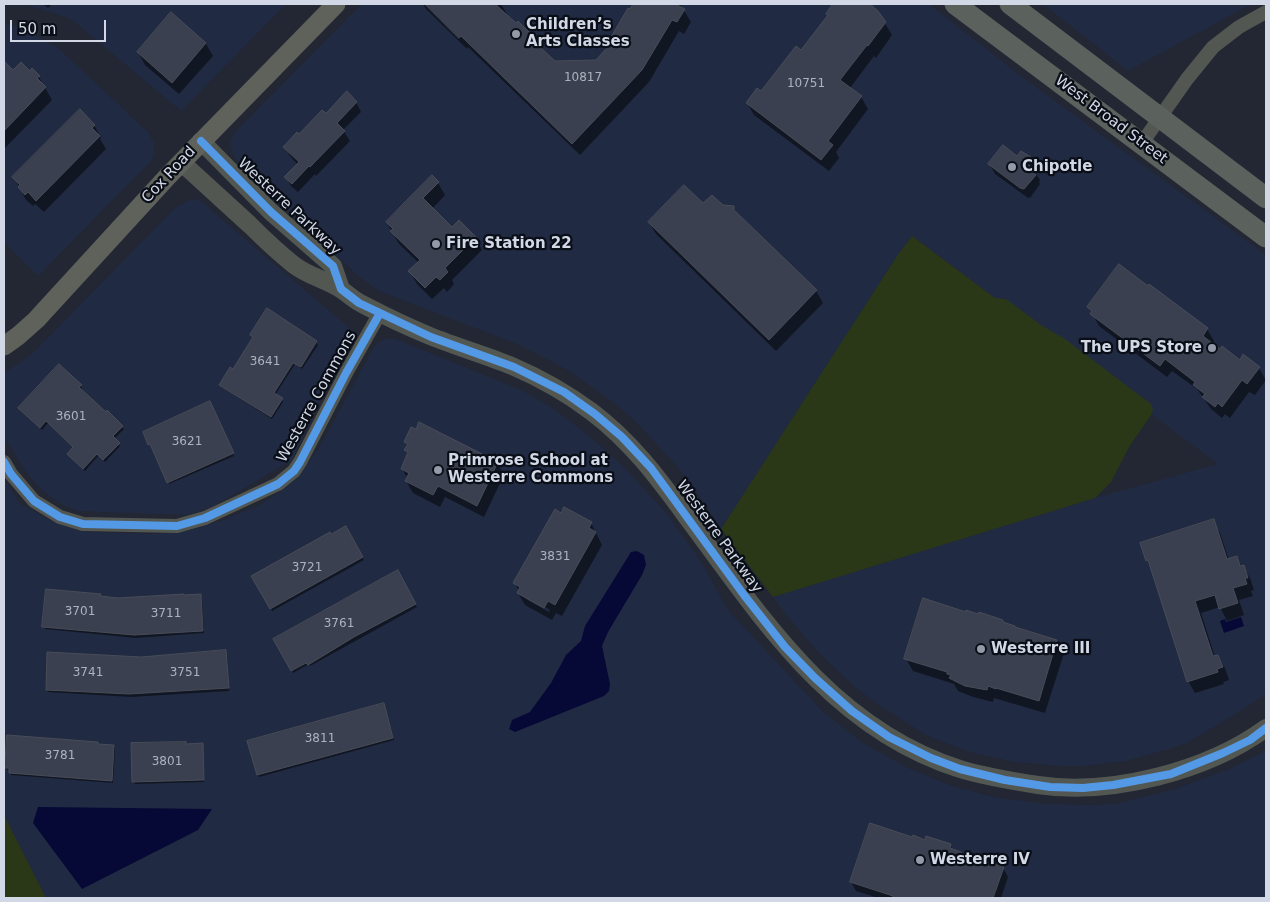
<!DOCTYPE html>
<meta charset="utf-8">
<style>
body{margin:0}
#map{position:relative;width:1270px;height:902px;overflow:hidden;background:#222733;font-family:"DejaVu Sans",sans-serif}
canvas{display:block}
.frame{position:absolute;inset:0;border:5px solid #d2d8e6;pointer-events:none}
.scale{position:absolute;left:10px;top:20px;width:96px;height:22px;box-sizing:border-box;border:2px solid #d2d8e6;border-top:0;padding-left:6px;font-size:15px;line-height:18px;white-space:nowrap;color:#d2d8e6;-webkit-text-stroke:4px #0a0e17;paint-order:stroke}
</style>
<div id="map">
<canvas width="1270" height="902"></canvas>
<div class="frame"></div>
<div class="scale">50 m</div>
</div>
<script>
const g = document.querySelector('canvas').getContext('2d');
g.lineJoin = 'round';
function paint(path, color) { g.fillStyle = color; g.fill(path, 'evenodd'); }
function stroke(path, color, width, dash) { g.strokeStyle = color; g.lineWidth = width; g.lineCap = dash ? 'butt' : 'round'; g.setLineDash(dash || []); g.stroke(path); }
function write(font, color, halo, rows, align = 'center') {
  g.font = font + ' "DejaVu Sans",sans-serif'; g.lineWidth = 4.5; g.setLineDash([]); g.textBaseline = 'middle'; g.strokeStyle = halo; g.fillStyle = color; for (const [text, x, y, turn = 0] of rows) {
    g.save(); g.translate(x, y); g.rotate((+turn || 0) * Math.PI / 180); g.textAlign = isNaN(turn) ? turn : align; if (halo) g.strokeText(text, 0, 0); g.fillText(text, 0, 0); g.restore();
  }
}
const built = new Path2D(`
 M 24,4 L 286,4 L 181,111 L 71,19 Z
 M 362,4 L 929,4 L 1017,73 L 1266,255 L 1266,694 L 1231,717 L 1186,743 L 1166,750 L 1125,761 L 1083,766 L 1060,766 L 1014,762 L 969,752 L 926,735 L 879,705 L 856,688 L 818,652 L 787,616 L 773,597 L 1095,498 L 1218,464 L 912,236 L 897,256 L 721,529 L 691,484 L 674,463 L 637,423 L 617,405 L 569,371 L 543,357 L 517,344 L 379,291 L 359,277 L 235,158 L 232,153 L 230,143 L 234,133 Z
 M 1043,4 L 1251,4 L 1128,71 Z
 M 4,22 L 29,32 L 58,48 L 148,132 L 154,143 L 154,154 L 152,160 L 38,276 L 4,242 Z
 M 198,199 L 353,331 L 292,460 L 214,506 L 187,515 L 77,511 L 59,503 L 40,488 L 26,472 L 4,437 L 4,373 L 31,355 L 176,207 L 190,200 Z
 M 385,339 L 396,339 L 523,391 L 551,407 L 578,427 L 603,448 L 627,470 L 666,513 L 700,560 L 728,610 L 824,713 L 863,743 L 906,767 L 952,786 L 999,798 L 1047,804 L 1095,805 L 1119,803 L 1175,789 L 1229,769 L 1266,751 L 1266,898 L 46,898 L 4,815 L 4,478 L 20,504 L 46,518 L 65,526 L 86,532 L 157,534 L 191,530 L 227,519 L 261,504 L 277,494 L 292,483 L 302,472 L 319,448 L 374,347 L 377,343 Z`);
const green = new Path2D(`
 M 912,236 L 995,298 L 1006,299 L 1041,325 L 1065,339 L 1151,404 L 1153,410 L 1151,415 L 1129,447 L 1111,482 L 1095,498 L 773,597 L 721,529 L 897,256 Z
 M 4,815 L 46,898 L 4,898 Z`);
const water = new Path2D(`
 M 637,551 L 644,555 L 646,565 L 642,575 L 608,632 L 602,646 L 610,684 L 609,691 L 604,696 L 515,732 L 509,729 L 512,720 L 530,712 L 551,683 L 566,655 L 581,641 L 585,626 L 631,552 Z
 M 1241,617 L 1244,626 L 1224,633 L 1220,621 L 1225,619 L 1226,622 Z
 M 38,807 L 212,809 L 198,830 L 82,889 L 33,823 Z`);
const shadow = new Path2D(`
 M 43,4 L 52,4 L 48,8 Z
 M 423,4 L 501,4 L 507,14 L 506,15 L 516,25 L 518,23 L 540,45 L 545,54 L 554,62 L 596,61 L 606,51 L 635,4 L 680,4 L 691,22 L 684,34 L 679,31 L 649,82 L 580,155 L 468,47 L 467,49 L 426,9 Z
 M 835,4 L 868,4 L 878,12 L 892,35 L 876,58 L 874,56 L 850,88 L 861,97 L 868,109 L 836,152 L 839,158 L 829,171 L 754,115 L 747,103 L 761,93 L 802,52 L 828,16 L 827,14 Z
 M 206,44 L 213,56 L 179,94 L 145,65 L 138,52 Z
 M 21,63 L 30,73 L 39,77 L 52,100 L 4,149 L 4,80 Z
 M 356,102 L 361,112 L 343,130 L 350,141 L 316,176 L 315,174 L 298,192 L 291,186 L 286,177 L 298,165 L 290,156 L 284,147 L 326,115 Z
 M 94,125 L 101,138 L 100,139 L 106,149 L 44,212 L 35,204 L 33,206 L 26,200 L 14,177 Z
 M 1018,158 L 1030,158 L 1035,167 L 1033,170 L 1040,180 L 1039,182 L 1040,184 L 1030,198 L 1029,197 L 1028,198 L 995,174 L 990,165 Z
 M 438,183 L 445,195 L 432,209 L 452,229 L 475,237 L 482,250 L 452,280 L 454,284 L 447,292 L 444,288 L 432,299 L 417,284 L 410,272 L 419,263 L 399,244 L 387,223 Z
 M 703,205 L 733,207 L 739,216 L 816,291 L 823,303 L 776,351 L 656,234 L 649,222 Z
 M 1089,307 L 1207,329 L 1214,341 L 1212,344 L 1240,361 L 1259,368 L 1266,380 L 1255,395 L 1249,392 L 1230,418 L 1225,414 L 1222,418 L 1211,409 L 1197,389 L 1172,371 L 1167,377 L 1099,326 Z
 M 252,335 L 316,342 L 318,345 L 302,369 L 295,364 L 275,395 L 282,399 L 283,402 L 272,419 L 222,387 L 221,385 L 233,371 L 254,338 Z
 M 81,385 L 82,388 L 80,390 L 124,429 L 114,439 L 120,446 L 105,462 L 99,455 L 85,471 L 68,454 L 74,448 L 48,423 L 42,430 L 21,410 Z
 M 219,425 L 234,456 L 169,484 L 152,446 L 151,446 L 149,444 Z
 M 405,441 L 497,463 L 504,475 L 484,517 L 445,497 L 440,507 L 413,493 L 406,481 L 408,479 L 402,469 L 408,455 L 406,450 L 408,446 Z
 M 561,514 L 591,523 L 602,545 L 562,616 L 556,613 L 552,620 L 525,605 L 518,593 L 519,591 L 515,583 ZM 526,596 L 550,610 L 549,612 L 526,599 Z
 M 1213,521 L 1220,533 L 1229,560 L 1236,558 L 1242,567 L 1243,566 L 1250,578 L 1254,590 L 1251,591 L 1253,596 L 1239,600 L 1244,615 L 1227,621 L 1220,607 L 1201,613 L 1215,657 L 1218,656 L 1225,668 L 1229,680 L 1223,682 L 1224,684 L 1195,693 L 1188,681 L 1152,568 L 1147,560 L 1142,544 Z
 M 345,527 L 364,560 L 272,611 L 253,577 Z
 M 397,572 L 417,607 L 310,666 L 309,664 L 293,673 L 275,639 Z
 M 100,595 L 101,597 L 118,599 L 200,596 L 202,598 L 204,633 L 136,638 L 45,629 L 44,627 Z
 M 1057,641 L 1064,653 L 1045,713 L 994,698 L 993,702 L 973,697 L 958,691 L 954,684 L 913,671 L 906,659 Z
 M 225,652 L 227,654 L 229,691 L 131,697 L 48,692 L 47,689 L 141,658 Z
 M 384,707 L 394,740 L 259,777 L 258,775 L 249,742 Z
 M 98,743 L 99,745 L 114,746 L 115,749 L 113,783 L 11,775 L 10,770 L 8,770 L 6,768 Z
 M 186,743 L 187,745 L 202,745 L 203,747 L 204,782 L 135,784 L 133,781 Z
 M 913,839 L 950,845 L 953,850 L 1003,868 L 1008,877 L 1001,898 L 878,898 L 856,891 L 851,882 Z`);
const building = new Path2D(`
 M 425,4 L 495,4 L 516,23 L 518,21 L 541,44 L 539,46 L 555,61 L 596,60 L 605,50 L 613,39 L 611,37 L 628,8 L 630,9 L 633,4 L 675,4 L 685,9 L 677,22 L 672,20 L 642,70 L 572,144 L 461,36 L 459,38 Z
 M 833,4 L 870,4 L 878,11 L 886,22 L 868,46 L 867,45 L 840,80 L 862,96 L 828,141 L 833,145 L 821,160 L 746,103 L 757,88 L 761,91 L 796,46 L 801,50 L 828,15 L 826,14 Z
 M 171,12 L 206,43 L 172,83 L 137,52 Z
 M 4,61 L 13,70 L 21,62 L 30,71 L 32,68 L 40,76 L 37,78 L 46,87 L 4,131 Z
 M 347,91 L 357,102 L 337,123 L 345,131 L 310,167 L 309,166 L 292,184 L 284,177 L 299,162 L 283,147 L 297,132 L 299,134 L 322,110 L 326,113 Z
 M 80,109 L 95,125 L 92,128 L 100,136 L 36,201 L 28,192 L 25,195 L 18,187 L 20,185 L 12,177 Z
 M 1003,145 L 1017,156 L 1021,151 L 1031,157 L 1027,164 L 1036,170 L 1034,173 L 1036,175 L 1024,189 L 1020,188 L 988,164 Z
 M 432,175 L 439,182 L 423,198 L 452,227 L 459,220 L 476,237 L 445,268 L 448,272 L 440,280 L 436,277 L 425,288 L 408,271 L 420,260 L 390,231 L 393,229 L 386,222 Z
 M 684,185 L 703,203 L 712,195 L 723,205 L 734,206 L 734,210 L 817,290 L 769,340 L 648,222 Z
 M 1119,264 L 1148,286 L 1149,284 L 1208,328 L 1203,336 L 1220,349 L 1222,346 L 1240,360 L 1243,354 L 1260,367 L 1247,384 L 1242,380 L 1222,407 L 1218,403 L 1215,407 L 1202,397 L 1205,394 L 1193,385 L 1195,382 L 1165,359 L 1160,366 L 1090,314 L 1092,311 L 1087,307 Z
 M 267,308 L 317,341 L 301,367 L 293,363 L 274,393 L 283,398 L 271,417 L 219,385 L 230,367 L 233,369 L 253,337 L 250,335 Z
 M 59,364 L 82,385 L 79,387 L 106,412 L 107,410 L 123,426 L 113,436 L 120,443 L 103,460 L 97,454 L 83,469 L 67,454 L 73,447 L 46,421 L 40,428 L 18,408 Z
 M 210,401 L 234,453 L 167,483 L 150,444 L 148,445 L 143,432 Z
 M 419,422 L 498,462 L 477,506 L 438,486 L 433,495 L 405,481 L 409,473 L 401,469 L 408,452 L 404,450 L 408,444 L 404,442 L 411,427 L 416,429 Z
 M 564,507 L 592,522 L 589,528 L 596,532 L 555,605 L 548,601 L 544,608 L 517,593 L 520,587 L 513,583 L 555,509 L 561,513 Z
 M 1214,519 L 1227,559 L 1237,556 L 1240,566 L 1244,565 L 1248,578 L 1245,578 L 1247,584 L 1233,588 L 1238,603 L 1219,609 L 1215,595 L 1195,601 L 1213,656 L 1218,655 L 1223,667 L 1217,669 L 1218,672 L 1187,682 L 1148,560 L 1146,561 L 1140,543 Z
 M 346,526 L 363,557 L 270,609 L 251,576 L 330,532 L 331,534 Z
 M 398,570 L 416,604 L 354,637 L 308,665 L 306,663 L 291,671 L 273,639 Z
 M 46,589 L 101,594 L 100,596 L 118,598 L 184,594 L 184,595 L 201,594 L 203,631 L 134,635 L 42,627 Z
 M 923,598 L 966,612 L 966,610 L 978,614 L 979,612 L 1003,620 L 1003,622 L 1015,626 L 1015,627 L 1057,640 L 1039,701 L 996,688 L 996,689 L 988,686 L 987,690 L 965,686 L 949,678 L 951,675 L 947,674 L 947,672 L 904,659 Z
 M 226,650 L 229,688 L 129,694 L 46,690 L 47,652 L 141,657 Z
 M 384,703 L 393,738 L 257,775 L 247,741 Z
 M 7,735 L 98,742 L 98,744 L 114,745 L 112,781 L 9,773 L 9,768 L 5,768 Z
 M 186,742 L 186,744 L 203,743 L 204,780 L 132,782 L 131,743 Z
 M 870,823 L 912,837 L 913,835 L 925,840 L 926,836 L 951,844 L 950,848 L 961,852 L 961,853 L 1004,867 L 993,898 L 892,898 L 893,896 L 850,882 Z`);
const minor = new Path2D(`
 M 1142,143 L 1187,79 L 1213,47 L 1239,27 L 1266,12
 M 4,462 L 11,474 L 34,501 L 60,517 L 83,524 L 177,526 L 205,518 L 278,484 L 294,471 L 300,462 L 346,373 L 380,313`);
const tertiary = new Path2D(`
 M 201,141 L 271,212 L 333,266 L 341,289
 M 181,162 C 204,183 227,204 250,225 C 264,239 279,253 294,265 C 308,276 327,280 342,290 C 349,295 355,301 364,305 C 385,316 408,327 430,336 C 457,347 485,355 512,366 C 540,378 568,394 592,412 C 637,446 665,488 698,532 C 769,629 839,731 960,769 C 986,777 1012,781 1038,785 C 1111,796 1207,771 1266,728`);
const secondary = new Path2D(`
 M 4,346 L 18,336 L 36,320 L 168,176 L 336,4`);
const primary = new Path2D(`
 M 955,4 L 1266,237
 M 1010,4 L 1266,198`);
const cycleway = new Path2D(`
 M 201,141 L 271,212 L 333,266 L 341,289 L 359,303 L 431,337 L 514,367 L 564,392 L 595,414 L 622,437 L 651,468 L 744,595 L 785,647 L 815,678 L 852,711 L 889,737 L 931,758 L 960,769 L 1005,780 L 1050,787 L 1083,788 L 1113,785 L 1171,774 L 1223,753 L 1250,740 L 1266,728
 M 4,462 L 11,474 L 34,501 L 60,517 L 83,524 L 177,526 L 205,518 L 278,484 L 294,471 L 300,462 L 346,373 L 380,313`);
const markers = [
 [516,34,5,"#949aa7"],
 [1012,167,5,"#949aa7"],
 [436,244,5,"#949aa7"],
 [1212,348,5,"#949aa7"],
 [438,470,5,"#949aa7"],
 [981,649,5,"#949aa7"],
 [920,860,5,"#949aa7"]
];
const numberNames = [
 ["10817",583,78],
 ["10751",806,84],
 ["3641",265,362],
 ["3601",71,417],
 ["3621",187,442],
 ["3831",555,557],
 ["3721",307,568],
 ["3701",80,612],
 ["3711",166,614],
 ["3761",339,624],
 ["3741",88,673],
 ["3751",185,673],
 ["3811",320,739],
 ["3781",60,756],
 ["3801",167,762]
];
const poiNames = [
 ["Children’s",526,25],
 ["Arts Classes",526,42],
 ["Chipotle",1022,167],
 ["Fire Station 22",446,244],
 ["The UPS Store",1202,348,"right"],
 ["Primrose School at",448,461],
 ["Westerre Commons",448,478],
 ["Westerre III",991,649],
 ["Westerre IV",930,860]
];
const streetNames = [
 ["West Broad Street",1111,120,37],
 ["Cox Road",169,175,-47],
 ["Westerre Parkway",289,207,43],
 ["Westerre Commons",317,397,-61],
 ["Westerre Parkway",719,537,54]
];
paint(built, '#212a43');
paint(green, '#2a3818');
paint(water, '#060835');
paint(shadow, '#0007');
paint(building, '#3a404f');
stroke(building, '#484c57', 1);
stroke(minor, '#535752', 14);
stroke(tertiary, '#535752', 18);
stroke(secondary, '#5e625b', 19);
stroke(primary, '#5b615c', 21);
stroke(cycleway, '#5399e6', 8);
for (const [x, y, r, color] of markers) { const dot = new Path2D(); dot.arc(x, y, r, 0, 2 * Math.PI); g.fillStyle = color; g.fill(dot); stroke(dot, '#0a0e17', 2); }
write('12px', '#acb2c0', null, numberNames);
write('bold 15px', '#d2d8e6', '#0a0e17', poiNames, 'left');
write('15px', '#d2d8e6', '#0a0e17', streetNames);
</script>
